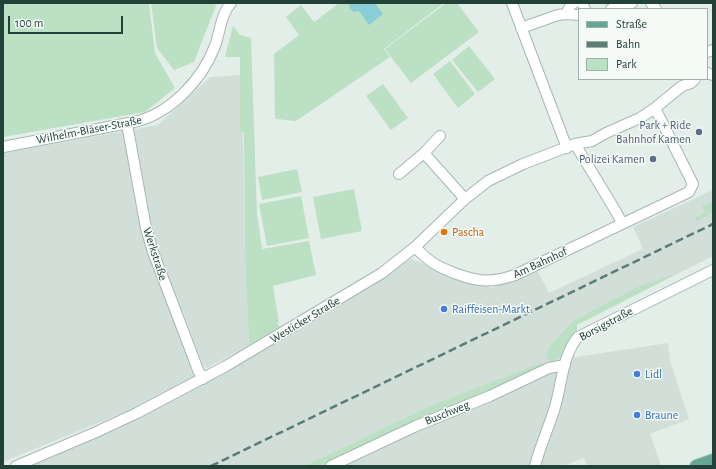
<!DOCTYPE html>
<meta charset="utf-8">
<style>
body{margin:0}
#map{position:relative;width:716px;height:469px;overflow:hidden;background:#e4eee9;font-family:"Alegreya Sans",sans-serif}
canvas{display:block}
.frame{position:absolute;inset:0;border:4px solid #224138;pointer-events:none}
.legend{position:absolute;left:578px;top:8px;width:130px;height:72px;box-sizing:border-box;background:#f5faf7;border:1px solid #a1b0ab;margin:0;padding:5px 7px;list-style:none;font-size:12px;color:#224138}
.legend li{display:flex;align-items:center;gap:8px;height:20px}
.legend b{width:20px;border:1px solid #a1b0ab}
.scale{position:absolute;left:8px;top:16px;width:115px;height:18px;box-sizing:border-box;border:2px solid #224138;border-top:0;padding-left:5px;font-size:12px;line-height:14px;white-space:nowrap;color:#224138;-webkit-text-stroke:3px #f5faf7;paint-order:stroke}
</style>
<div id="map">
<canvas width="716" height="469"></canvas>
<div class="frame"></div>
<ul class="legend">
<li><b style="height:5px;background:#66a694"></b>Straße</li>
<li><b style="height:5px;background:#5c7d73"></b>Bahn</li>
<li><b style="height:11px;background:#bce0c4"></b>Park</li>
</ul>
<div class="scale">100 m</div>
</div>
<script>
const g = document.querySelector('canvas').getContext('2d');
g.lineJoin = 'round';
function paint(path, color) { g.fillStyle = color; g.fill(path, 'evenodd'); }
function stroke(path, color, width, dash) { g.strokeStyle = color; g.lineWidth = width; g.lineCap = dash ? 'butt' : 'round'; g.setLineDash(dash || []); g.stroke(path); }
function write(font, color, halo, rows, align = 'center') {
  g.font = font + ' "Alegreya Sans",sans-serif'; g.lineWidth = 3; g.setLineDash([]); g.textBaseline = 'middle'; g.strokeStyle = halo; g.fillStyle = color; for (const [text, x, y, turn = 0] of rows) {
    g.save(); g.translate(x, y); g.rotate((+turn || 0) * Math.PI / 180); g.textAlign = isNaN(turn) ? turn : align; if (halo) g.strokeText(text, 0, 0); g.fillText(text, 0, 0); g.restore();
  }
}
const built = new Path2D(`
 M 240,75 L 240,131 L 243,131 L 245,258 L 249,345 L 207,368 L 202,365 L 187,322 L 172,286 L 166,288 L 200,376 L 152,401 L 3,462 L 3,153 L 158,125 L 210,77 Z
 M 713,190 L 713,256 L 679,273 L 573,321 L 550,362 L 561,357 L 576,357 L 668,343 L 670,361 L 689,419 L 650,434 L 661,465 L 658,466 L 587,466 L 584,458 L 563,466 L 320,466 L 446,408 L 487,394 L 430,406 L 304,466 L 19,466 L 164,404 L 411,259 L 492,288 L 537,270 L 549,293 L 643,249 L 633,227 Z`);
const green = new Path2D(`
 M 3,3 L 149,3 L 155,53 L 175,88 L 145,112 L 3,137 Z
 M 151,3 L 217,3 L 194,62 L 174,70 L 157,48 Z
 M 339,3 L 444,3 L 384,49 L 390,57 L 296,121 L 275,119 L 274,54 L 299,35 L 286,17 L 301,5 L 314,22 Z
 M 446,3 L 457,3 L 479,32 L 411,83 L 385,49 Z
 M 233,26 L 240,35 L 251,38 L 257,214 L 262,249 L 309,241 L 316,275 L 273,286 L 279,322 L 277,323 L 280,327 L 249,345 L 245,258 L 244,132 L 240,131 L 240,57 L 225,57 Z
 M 469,46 L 495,79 L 478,92 L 452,60 Z
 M 450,61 L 475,94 L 458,108 L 433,74 Z
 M 383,84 L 408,118 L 391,130 L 366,96 Z
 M 297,169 L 302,192 L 262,200 L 258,177 Z
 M 354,189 L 362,231 L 321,239 L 313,197 Z
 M 301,196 L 309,238 L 267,246 L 259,204 Z
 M 711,202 L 713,205 L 713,213 L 697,221 L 695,218 L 705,213 L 702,206 Z
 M 679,273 L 577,325 L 577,333 L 561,357 L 550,362 L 546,355 L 550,346 L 573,321 L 638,287 Z
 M 541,363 L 543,367 L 487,394 L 446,408 L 320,466 L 304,466 L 430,406 Z`);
const water = new Path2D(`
 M 349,3 L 375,3 L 383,14 L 369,25 L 359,11 L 354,12 L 350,9 Z`);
const minor = new Path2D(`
 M 512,3 L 567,148
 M 582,3 L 585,9
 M 651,3 L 656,9
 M 611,9 L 632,3
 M 566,14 L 570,6 L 574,3
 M 521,28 L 558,15 L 566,14 L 579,15
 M 707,52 L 713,50
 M 707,73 L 713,75
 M 127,124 L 146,228 L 153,252 L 181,325 L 198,370 L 203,379
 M 440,136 L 424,153 L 465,199
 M 575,144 L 615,210 L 622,223
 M 3,147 L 134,122 C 170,114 202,80 215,46 C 220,32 221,14 231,3
 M 399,174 L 424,153
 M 415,247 C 429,262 438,267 457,274 C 479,282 492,283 515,275 L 689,192 L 693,184 L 655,108
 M 16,466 L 94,433 L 137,413 L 226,366 L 382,273 L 415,247 L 465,199 L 488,181 L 523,164 L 575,144 L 592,141 L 606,133 L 640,118 L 655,108 L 682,86 L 691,83 L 695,79
 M 331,466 L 416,426 L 490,396 L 549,368 L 565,365
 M 535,466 C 540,446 549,427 555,407 C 562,384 562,356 578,337 L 713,270`);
const major = new Path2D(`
 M 696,466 L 713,460`);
const rail = new Path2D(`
 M 211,466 L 713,224`);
const markers = [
 [699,132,4,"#5c6f8a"],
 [653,159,4,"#5c6f8a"],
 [444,232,4,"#e8710a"],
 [444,309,4,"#3f7fe0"],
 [637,374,4,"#3f7fe0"],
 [637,415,4,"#3f7fe0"]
];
const serviceNames = [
 ["Park + Ride",691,125],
 ["Bahnhof Kamen",691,139],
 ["Polizei Kamen",645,159]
];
const streetNames = [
 ["Wilhelm-Bläser-Straße",89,130,-11],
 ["Werkstraße",155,254,72],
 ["Am Bahnhof",540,263,-25],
 ["Westicker Straße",305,320,-31],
 ["Borsigstraße",606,324,-28],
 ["Buschweg",447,413,-22]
];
const foodNames = [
 ["Pascha",452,232]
];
const shopNames = [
 ["Raiffeisen-Markt",452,309],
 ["Lidl",645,374],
 ["Braune",645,415]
];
paint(built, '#d2ded8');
paint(green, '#bce0c4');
paint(water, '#89cdd6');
stroke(minor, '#a6b7b0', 12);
stroke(major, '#c1cac7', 14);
stroke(minor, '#fff', 10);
stroke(major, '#66a694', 12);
stroke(rail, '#5c7d73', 2.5, [8, 4]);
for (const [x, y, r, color] of markers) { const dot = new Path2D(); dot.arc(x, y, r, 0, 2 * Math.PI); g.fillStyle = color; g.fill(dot); stroke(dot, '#f5faf7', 1.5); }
write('12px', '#4e5e75', '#f5faf7', serviceNames, 'right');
write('12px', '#224138', '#f5faf7', streetNames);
write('12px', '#c56008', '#f5faf7', foodNames, 'left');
write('12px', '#366cbe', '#f5faf7', shopNames, 'left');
</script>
